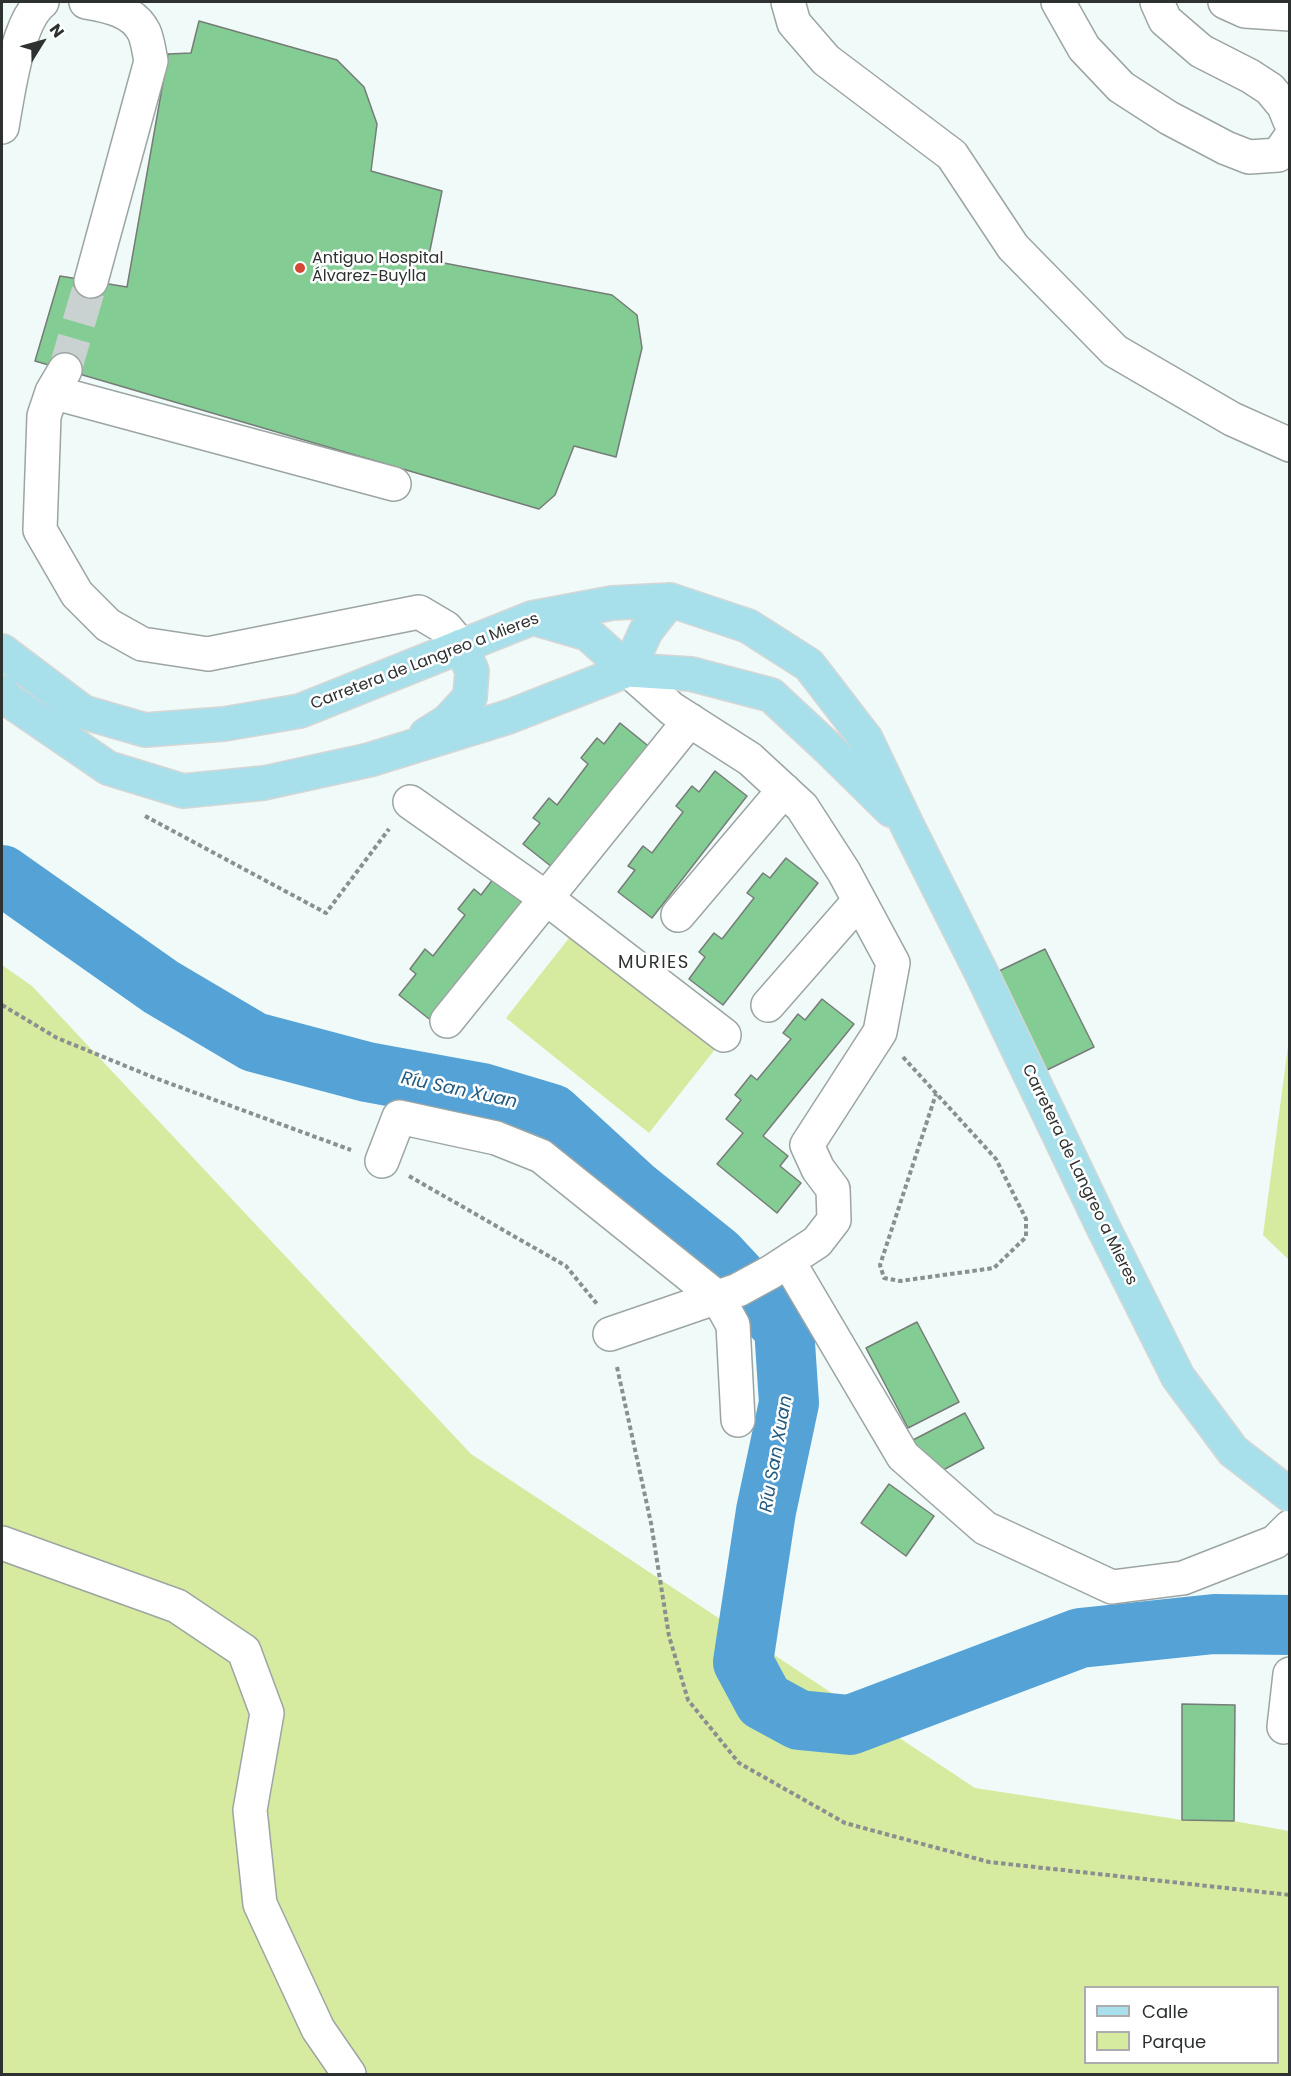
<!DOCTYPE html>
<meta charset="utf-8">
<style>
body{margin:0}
#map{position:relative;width:1291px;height:2076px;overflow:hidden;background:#f0faf8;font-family:Poppins,sans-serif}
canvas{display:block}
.frame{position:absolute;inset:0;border:3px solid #2d3130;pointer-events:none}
.legend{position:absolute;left:1084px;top:1986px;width:195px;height:78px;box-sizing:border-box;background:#fff;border:2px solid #abadac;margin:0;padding:8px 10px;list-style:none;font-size:18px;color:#2d3130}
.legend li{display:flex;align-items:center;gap:12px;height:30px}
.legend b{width:30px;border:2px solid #abadac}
.north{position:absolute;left:12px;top:12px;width:60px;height:60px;-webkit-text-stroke:4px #fff;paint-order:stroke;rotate:53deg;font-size:16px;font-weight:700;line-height:24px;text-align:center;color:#2d3130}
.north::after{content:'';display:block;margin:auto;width:21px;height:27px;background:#2d3130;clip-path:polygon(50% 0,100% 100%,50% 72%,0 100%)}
</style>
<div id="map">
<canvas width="1291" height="2076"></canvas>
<div class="frame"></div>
<ul class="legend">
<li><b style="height:8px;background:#a7e0eb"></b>Calle</li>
<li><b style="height:16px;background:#d6eb9f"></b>Parque</li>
</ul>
<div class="north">N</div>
</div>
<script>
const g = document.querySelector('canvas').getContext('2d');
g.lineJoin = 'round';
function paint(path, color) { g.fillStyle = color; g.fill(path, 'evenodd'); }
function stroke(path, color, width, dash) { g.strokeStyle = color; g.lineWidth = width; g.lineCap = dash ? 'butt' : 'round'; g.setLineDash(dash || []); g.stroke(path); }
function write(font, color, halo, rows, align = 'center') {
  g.font = font + ' Poppins,sans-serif'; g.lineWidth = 5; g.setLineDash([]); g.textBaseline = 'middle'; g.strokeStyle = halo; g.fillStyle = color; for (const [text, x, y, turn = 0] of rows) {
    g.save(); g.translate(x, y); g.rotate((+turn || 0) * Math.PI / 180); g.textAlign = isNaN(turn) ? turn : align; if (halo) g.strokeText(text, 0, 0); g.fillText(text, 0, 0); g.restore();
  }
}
const green = new Path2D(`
 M 573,933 L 716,1048 L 649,1133 L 506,1018 Z
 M 2,965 L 32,986 L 471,1454 L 975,1788 L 1182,1820 L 1234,1821 L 1289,1831 L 1289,2074 L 2,2074 ZM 1086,1988 L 1278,1988 L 1278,2062 L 1086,2062 Z
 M 1289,1039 L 1290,1260 L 1289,1260 L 1263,1235 Z`);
const river = new Path2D(`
 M 2,875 L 161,987 L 254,1042 L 367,1072 L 482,1093 L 552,1114 L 636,1191 L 717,1256 L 784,1328 L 789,1403 L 766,1511 L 743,1662 L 764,1701 L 799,1720 L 850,1725 L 1080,1638 L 1214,1624 L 1290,1625`);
const building = new Path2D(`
 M 199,21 L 337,60 L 364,87 L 377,124 L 371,171 L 442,191 L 428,260 L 612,295 L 637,315 L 642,348 L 616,457 L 574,446 L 555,495 L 539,509 L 35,361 L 60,276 L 127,287 L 168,54 L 191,53 Z
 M 620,723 L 652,749 L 557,871 L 523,844 L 540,823 L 533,818 L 549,798 L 557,805 L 588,764 L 581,758 L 597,738 L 604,744 Z
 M 715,771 L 747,796 L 652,918 L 618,892 L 635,870 L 628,866 L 643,846 L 652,853 L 683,812 L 676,806 L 692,786 L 699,792 Z
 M 786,858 L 818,883 L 723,1005 L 689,979 L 705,957 L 699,952 L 714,933 L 722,939 L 754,898 L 747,893 L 763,873 L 770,878 Z
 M 497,874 L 529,899 L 433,1022 L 399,995 L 416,974 L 410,969 L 425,949 L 433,956 L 465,915 L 458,909 L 474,889 L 481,895 Z
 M 1045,949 L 1094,1047 L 1047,1070 L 997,972 Z
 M 822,999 L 854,1024 L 763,1136 L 788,1156 L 780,1166 L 801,1183 L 777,1213 L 717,1164 L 743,1133 L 726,1119 L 741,1100 L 735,1095 L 751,1075 L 757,1080 L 791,1039 L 783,1033 L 798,1014 L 805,1020 Z
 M 917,1322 L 959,1402 L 908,1428 L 866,1348 Z
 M 965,1413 L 984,1448 L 932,1476 L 913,1440 Z
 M 889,1484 L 934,1516 L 906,1556 L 861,1523 Z
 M 1182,1704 L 1235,1705 L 1234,1821 L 1182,1820 Z`);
const minorTunnel = new Path2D(`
 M 65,370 L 91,281`);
const path = new Path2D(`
 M 145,816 L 326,913 L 389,829
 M 2,1005 L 57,1038 L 155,1078 L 351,1150
 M 903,1057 L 996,1159 L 1026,1219 L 1026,1237 L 994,1268 L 900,1281 L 884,1278 L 880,1265 L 936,1094
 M 409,1176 L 566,1266 L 597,1304
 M 617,1367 L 651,1523 L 669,1636 L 688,1700 L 739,1763 L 845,1823 L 989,1862 L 1290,1895`);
const minor = new Path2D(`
 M 86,2 C 108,6 133,10 144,32 C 148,41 149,52 151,61 L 91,281
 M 788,2 L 794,23 L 826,60 L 952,155 L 1013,247 L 1115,351 L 1232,419 L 1290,445
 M 1058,2 L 1084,48 L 1121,87 L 1169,118 L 1226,148 L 1249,157 L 1278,155 L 1290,138
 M 1157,2 L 1165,20 L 1201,51 L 1250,76 L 1270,89 L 1284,106 L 1290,121
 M 1225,2 L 1245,11 L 1290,14
 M 2,127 C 8,94 17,22 42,2
 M 65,370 L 52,392 L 44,416 L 40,530 L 77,594 L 108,625 L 142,644 L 208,654 L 419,612 L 446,628 L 461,646
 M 52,392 L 394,484
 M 410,802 L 546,898 L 724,1035
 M 678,915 L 784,790
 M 768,1005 L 859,901
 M 447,1021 L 690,720
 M 382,1161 L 399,1117 L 496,1138 L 541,1156 L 718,1298 L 733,1325 L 738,1420
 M 788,1261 L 903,1456 L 985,1528 L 1112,1587 L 1183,1578 L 1275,1542 L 1290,1527
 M 610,1334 L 738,1290 L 771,1272 L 817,1242 L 834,1220 L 833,1189 L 818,1169 L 807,1145 L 880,1032 L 893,963 L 844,872 L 802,807 L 750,759 L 672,709 L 628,670
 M 2,1543 L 177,1606 L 244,1651 L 267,1713 L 250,1810 L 260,1904 L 318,2029 L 349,2074
 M 1284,1727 L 1290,1674`);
const major = new Path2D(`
 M 540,620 L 588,634 L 628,670 L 646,631 L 670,600
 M 2,651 L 83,712 L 145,730 L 224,724 L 300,711 L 532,618 L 612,603 L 670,600 L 748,626 L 809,665 L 866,739 L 908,827 L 982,974 L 1104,1229 L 1178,1377 L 1233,1451 L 1290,1495
 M 2,692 L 6,698 L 108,768 L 183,791 L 264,783 L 369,760 L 508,717 L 628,670 L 691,674 L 771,695 L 828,748 L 891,810
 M 426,735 L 448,721 L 470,697 L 472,671 L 461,646`);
const markers = [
 [300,268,6,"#d44735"]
];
const poiNames = [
 ["Antiguo Hospital",312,259],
 ["Álvarez-Buylla",312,277]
];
const streetNames = [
 ["Carretera de Langreo a Mieres",425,662,-21],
 ["Carretera de Langreo a Mieres",1079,1175,64]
];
const neighbourhoodNames = [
 ["MURIES",654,963]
];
const waterNames = [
 ["Ríu San Xuan",459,1091,12],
 ["Ríu San Xuan",777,1454,-80]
];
paint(green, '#d6eb9f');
stroke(river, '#55a2d7', 60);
paint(building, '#83cd94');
stroke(building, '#767c77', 1.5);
stroke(minorTunnel, '#c9d2d0', 33, [33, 16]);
stroke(minor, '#9ca5a3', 36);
stroke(major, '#d5d6d6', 36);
stroke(path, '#89908f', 4, [4.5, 3]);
stroke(minor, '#fff', 33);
stroke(major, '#a7e0eb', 33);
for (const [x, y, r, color] of markers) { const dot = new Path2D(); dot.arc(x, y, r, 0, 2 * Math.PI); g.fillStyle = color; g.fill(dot); stroke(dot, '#fff', 2); }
write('16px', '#2d3130', '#fff', poiNames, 'left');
write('16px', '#2d3130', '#fff', streetNames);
g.letterSpacing = '1.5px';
write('18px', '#2d3130', '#fff', neighbourhoodNames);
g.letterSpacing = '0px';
write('italic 18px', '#235b80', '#fff', waterNames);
</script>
